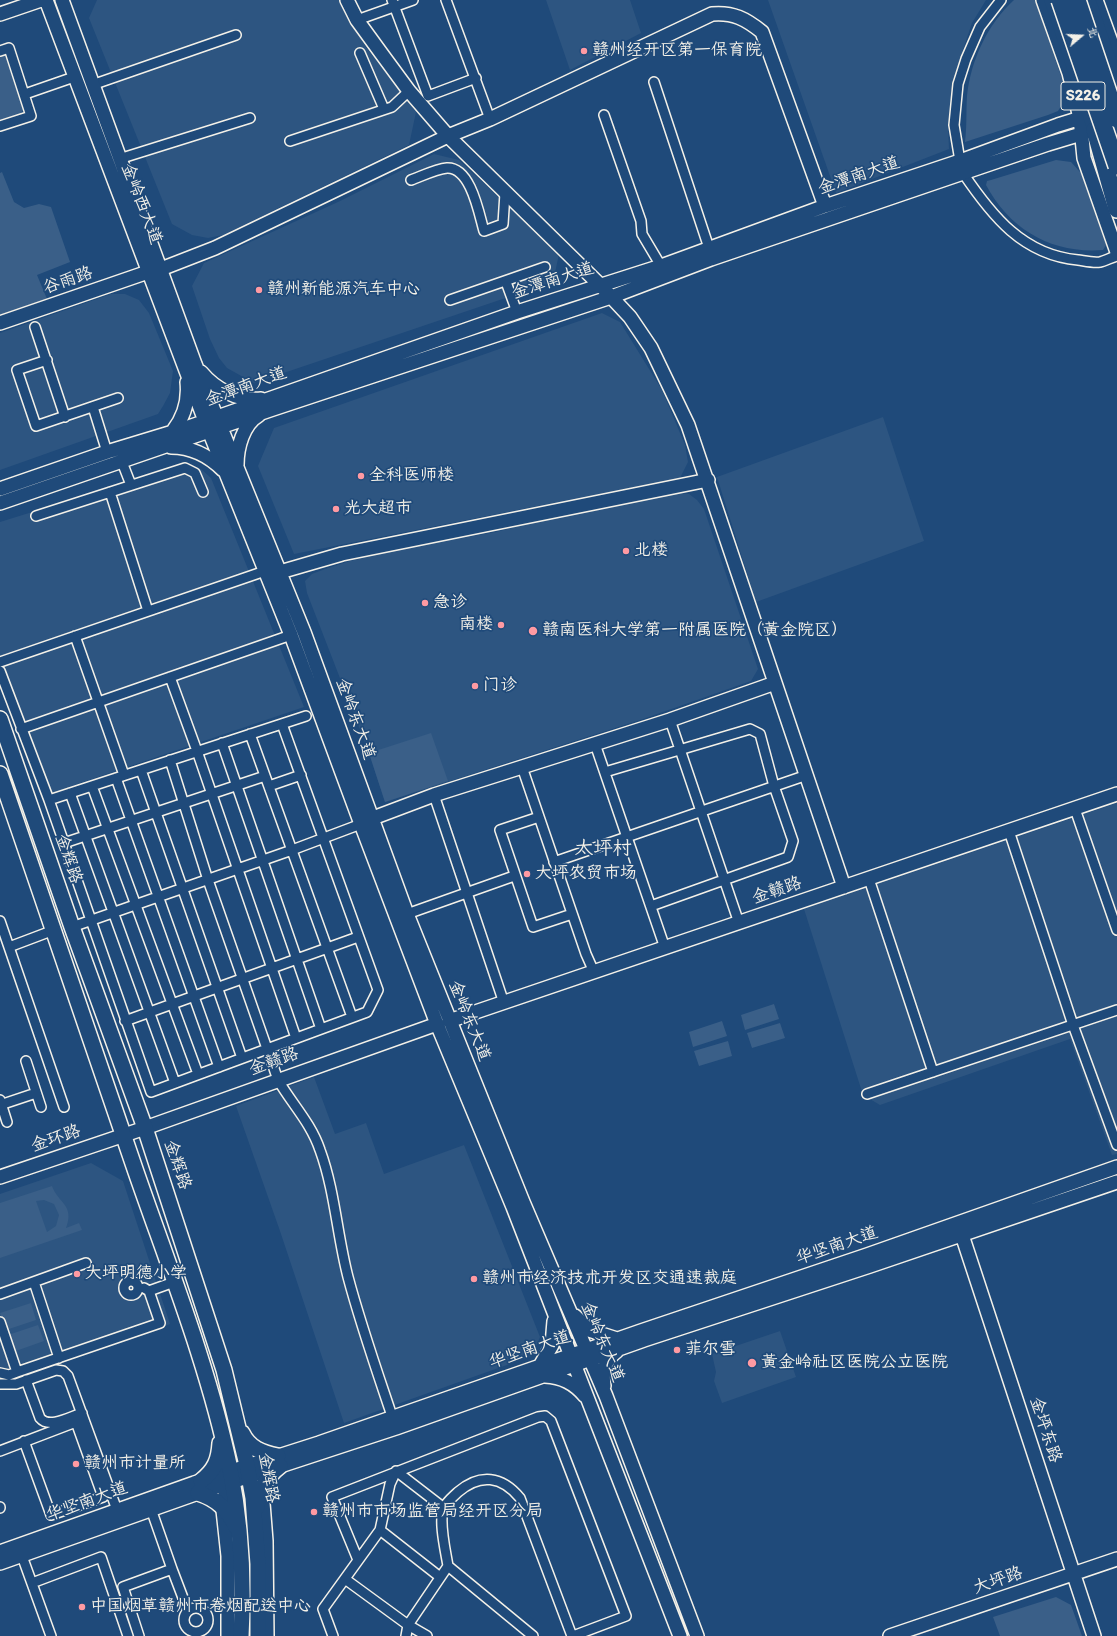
<!DOCTYPE html>
<meta charset="utf-8">
<style>
body{margin:0}
#map{position:relative;width:1117px;height:1636px;overflow:hidden;background:#1f4a7a;font-family:Itim,"LXGW WenKai TC",sans-serif}
canvas{display:block}
.north{position:absolute;left:1061px;top:16px;width:40px;height:40px;-webkit-text-stroke:3px #1f4a7a;paint-order:stroke;rotate:71deg;font-size:11px;font-weight:700;line-height:16px;text-align:center;color:#f4f1e8}
.north::after{content:'';display:block;margin:auto;width:14px;height:18px;background:#f4f1e8;clip-path:polygon(50% 0,100% 100%,50% 72%,0 100%)}
</style>
<div id="map">
<canvas width="1117" height="1636"></canvas>
<div class="north">北</div>
</div>
<script>
const g = document.querySelector('canvas').getContext('2d');
g.lineJoin = 'round';
function paint(path, color) { g.fillStyle = color; g.fill(path, 'evenodd'); }
function stroke(path, color, width, dash) { g.strokeStyle = color; g.lineWidth = width; g.lineCap = dash ? 'butt' : 'round'; g.setLineDash(dash || []); g.stroke(path); }
function write(font, color, halo, rows, align = 'center') {
  g.font = font + ' Itim,"LXGW WenKai TC",sans-serif'; g.lineWidth = 3.5; g.setLineDash([]); g.textBaseline = 'middle'; g.strokeStyle = halo; g.fillStyle = color; for (const [text, x, y, turn = 0] of rows) {
    g.save(); g.translate(x, y); g.rotate((+turn || 0) * Math.PI / 180); g.textAlign = isNaN(turn) ? turn : align; if (halo) g.strokeText(text, 0, 0); g.fillText(text, 0, 0); g.restore();
  }
}
const built = new Path2D(`
 M 97,0 L 341,0 L 365,46 L 416,112 L 409,145 L 223,235 L 208,238 L 192,235 L 172,224 L 89,18 Z
 M 546,0 L 630,0 L 641,33 L 570,70 Z
 M 768,0 L 986,0 L 972,23 L 953,79 L 948,125 L 949,149 L 836,193 Z
 M 434,154 L 459,160 L 559,254 L 553,282 L 254,383 L 227,368 L 219,358 L 210,339 L 192,286 L 204,263 L 338,202 Z
 M 111,294 L 125,294 L 139,300 L 149,313 L 173,371 L 170,393 L 163,406 L 158,414 L 0,470 L 0,333 Z
 M 602,313 L 620,322 L 662,390 L 685,445 L 688,462 L 680,478 L 294,554 L 258,466 L 274,428 Z
 M 883,417 L 924,541 L 756,602 L 717,477 Z
 M 187,464 L 201,469 L 211,478 L 304,707 L 42,796 L 0,674 L 0,522 Z
 M 677,493 L 689,494 L 697,500 L 704,509 L 758,669 L 751,681 L 643,719 L 385,802 L 369,753 L 307,593 L 305,581 L 312,574 L 325,569 L 350,561 L 415,546 L 496,532 L 581,510 Z
 M 1117,803 L 1117,1154 L 1112,1155 L 1070,1039 L 880,1105 L 863,1095 L 804,909 Z
 M 314,1077 L 335,1134 L 366,1123 L 384,1174 L 464,1145 L 540,1337 L 532,1356 L 344,1423 L 280,1231 L 236,1106 Z
 M 91,1163 L 123,1181 L 170,1324 L 17,1379 L 2,1380 L 0,1379 L 0,1194 Z
 M 780,1331 L 796,1377 L 722,1403 L 714,1381 L 716,1372 L 712,1354 Z`);
const green = new Path2D(`
 M 1014,0 L 1035,0 L 1062,79 L 1066,98 L 1058,111 L 1048,115 L 965,142 C 967,127 966,111 967,96 C 971,60 987,25 1014,0 Z
 M 2,53 L 6,55 L 24,109 L 20,114 L 0,122 L 0,54 Z
 M 1056,160 L 1071,162 L 1081,173 L 1106,245 L 1103,250 C 1052,254 1010,230 986,185 L 987,181 L 991,180 Z
 M 2,172 L 14,202 L 24,208 L 39,204 L 51,207 L 70,262 L 37,275 L 47,299 L 0,317 L 0,173 Z
 M 431,733 L 448,781 L 385,802 L 369,753 Z
 M 774,1004 L 779,1019 L 745,1030 L 741,1015 Z
 M 722,1021 L 727,1036 L 693,1047 L 689,1032 Z
 M 780,1023 L 785,1038 L 752,1048 L 747,1033 Z
 M 728,1041 L 732,1056 L 699,1066 L 694,1051 Z
 M 52,1186 C 58,1203 75,1205 66,1228 L 79,1223 L 82,1230 L 0,1258 L 0,1203 ZM 44,1200 L 54,1204 L 59,1215 L 56,1226 L 47,1232 L 36,1201 Z
 M 31,1303 L 36,1320 L 6,1330 L 0,1313 Z
 M 38,1325 L 44,1341 L 13,1352 L 8,1335 Z
 M 1056,1597 L 1071,1605 L 1082,1636 L 1000,1636 L 993,1617 Z`);
const street = new Path2D(`
 M 392,0 L 428,96 L 476,78
 M 446,0 L 490,119
 M 357,20 L 413,0
 M 0,51 L 9,48 L 31,116 L 0,126
 M 360,53 L 384,109
 M 654,82 L 709,248
 M 92,85 L 236,35
 M 25,94 L 74,77
 M 604,115 L 641,221 L 642,234 L 661,266
 M 290,141 L 392,107 L 409,91
 M 119,159 L 250,118
 M 960,161 L 954,125 L 958,84 L 966,59 L 980,27 L 1001,0
 M 963,173 C 992,216 1023,255 1078,260 C 1085,261 1093,263 1100,262 C 1105,261 1112,257 1117,256
 M 411,180 C 422,176 436,169 447,168 C 471,167 479,214 484,231 L 503,224 L 505,193
 M 506,282 L 517,312
 M 450,300 L 545,267
 M 35,327 L 65,417
 M 47,360 L 17,370 L 36,426 L 118,398
 M 93,407 L 107,452
 M 122,462 L 131,485
 M 110,492 L 148,611
 M 36,516 L 185,468 L 195,473 L 203,492
 M 75,636 L 124,775
 M 0,662 L 265,571
 M 0,671 L 49,800 L 151,1092 L 367,1012 L 378,990 L 282,724
 M 170,677 L 197,751 L 296,1038
 M 670,720 L 739,923
 M 21,729 L 291,635
 M 250,734 L 352,1017
 M 222,743 L 321,1029
 M 595,744 L 665,948
 M 170,760 L 208,880 L 278,1080 C 292,1104 311,1123 320,1150 C 335,1191 337,1235 348,1277 C 361,1326 378,1374 394,1422
 M 522,767 L 586,954 L 594,972
 M 141,770 L 242,1058
 M 605,772 L 750,729 L 760,734 L 774,786 L 793,841 L 788,857 L 651,906
 M 116,778 L 219,1067
 M 92,786 L 198,1074
 M 269,786 L 301,775
 M 70,793 L 175,1083
 M 434,795 L 504,1003
 M 49,800 L 306,716
 M 1075,809 L 1117,930
 M 539,817 L 500,830 L 533,927 L 572,914
 M 1009,831 L 1073,1025 L 1117,1145
 M 64,843 L 265,776
 M 554,862 L 807,775
 M 869,879 L 933,1072
 M 407,914 L 514,876
 M 0,921 L 64,1107
 M 72,927 L 292,850 L 361,824
 M 9,947 L 54,930
 M 125,1021 L 358,937
 M 26,1061 L 41,1107
 M 867,1094 L 1117,1010
 M 0,1100 L 7,1122
 M 0,1105 L 36,1093
 M124 1288a7 7 0 1 1 14 0a7 7 0 1 1-14 0Z
 M 34,1282 L 59,1358
 M 144,1288 L 149,1291 L 174,1282
 M 0,1294 L 86,1263
 M 0,1322 L 17,1372 L 160,1323 L 149,1291
 M 0,1373 L 9,1375 L 17,1372
 M 26,1380 L 40,1418 C 49,1429 70,1417 82,1413
 M 0,1384 L 16,1384 L 56,1370 L 63,1371 L 68,1376 L 117,1510
 M 0,1451 L 76,1422 L 103,1497 L 51,1515 L 24,1441
 M 0,1507 L 0,1508
 M 380,1530 L 440,1577
 M 22,1556 L 51,1636
 M 358,1560 L 332,1497 L 538,1417 L 545,1416 L 551,1421 L 626,1616 L 573,1636
 M 172,1569 L 188,1611
 M 345,1579 L 408,1625 L 427,1636
 M 32,1583 L 101,1557 L 128,1636
 M184 1620a12 12 0 1 1 24 0a12 12 0 1 1-24 0Z
 M 139,1636 L 123,1587 L 172,1569 L 151,1509
 M 333,1636 L 323,1609 L 380,1530 L 390,1484 L 396,1471 L 444,1508
 M 406,1636 L 408,1625 L 448,1566
 M 533,1636 L 448,1566 C 446,1553 438,1520 444,1508 C 446,1502 454,1496 458,1492 C 480,1473 502,1476 520,1498 L 572,1636`);
const secondary = new Path2D(`
 M 46,0 L 205,421 L 291,635 L 361,824 L 437,1024 L 513,1207 L 680,1636
 M 62,0 L 195,364 L 304,632 L 407,914 L 523,1202 L 606,1396 L 697,1636
 M 347,0 L 357,20 L 381,53 L 409,91 L 448,136 L 600,285 L 630,317 L 651,348 L 688,425 L 844,887
 M 1043,0 L 1069,73 L 1080,118 L 1084,158 L 1117,252
 M 1096,0 L 1117,58
 M 0,14 L 41,0
 M 161,269 L 215,248 L 448,136 L 490,119 L 712,14 C 733,12 746,19 762,32 L 825,206
 M 0,323 L 148,272
 M 201,372 C 215,389 237,401 261,399
 M 173,431 C 184,417 189,401 187,382
 M 171,447 C 192,447 208,455 223,470
 M 237,465 C 237,448 243,424 259,415
 M 0,489 L 107,452 L 186,428 L 517,312 L 661,266 L 825,206 L 960,161 L 1058,125 L 1100,112
 M 0,503 L 270,410 L 611,297 L 711,259 L 1048,144 L 1104,127
 M 280,572 L 342,554 L 708,480
 M 373,818 L 434,795 L 670,720 L 775,683
 M 449,1021 L 1117,794
 M 0,1177 L 145,1128 L 437,1024
 M 962,1235 L 1094,1636
 M 575,1316 L 589,1330 L 617,1339
 M 540,1366 L 552,1345 L 554,1321
 M 545,1376 C 562,1377 574,1383 585,1396
 M 604,1386 C 602,1370 604,1361 617,1351
 M 259,1495 L 263,1503 L 266,1541 L 267,1636
 M 0,1552 L 194,1483 L 319,1443 L 641,1331 L 867,1255 L 1117,1167
 M 0,1563 L 198,1493 L 396,1428 L 644,1340 L 870,1266 L 1117,1182
 M 228,1636 L 228,1556 L 222,1501 L 232,1482
 M 890,1636 L 1117,1559`);
const primary = new Path2D(`
 M 1052,0 L 1099,141
 M 1088,0 L 1117,86
 M 0,719 L 72,927 L 145,1128 L 224,1370 L 247,1465 L 253,1498 L 258,1564 L 258,1636
 M 0,774 C 46,906 91,1039 136,1172 C 170,1270 209,1368 230,1469 C 241,1524 244,1581 241,1636
 M 242,1433 C 249,1448 262,1453 278,1456
 M 201,1481 C 215,1470 219,1460 220,1443
 M 198,1493 C 217,1499 227,1509 236,1527
 M 257,1507 C 259,1490 267,1476 280,1466`);
const highway = new Path2D(`
 M 1095,130 L 1117,209`);
const highwayBridge = new Path2D(`
 M 1060,0 L 1117,166
 M 1077,0 L 1117,119`);
const markers = [
 [584,51,4,"#ff9aa2"],
 [259,290,4,"#ff9aa2"],
 [361,476,4,"#ff9aa2"],
 [336,509,4,"#ff9aa2"],
 [626,551,4,"#ff9aa2"],
 [425,603,4,"#ff9aa2"],
 [501,625,4,"#ff9aa2"],
 [533,631,5,"#ff9aa2"],
 [475,686,4,"#ff9aa2"],
 [527,874,4,"#ff9aa2"],
 [77,1274,4,"#ff9aa2"],
 [474,1279,4,"#ff9aa2"],
 [677,1350,4,"#ff9aa2"],
 [752,1363,5,"#ff9aa2"],
 [76,1464,4,"#ff9aa2"],
 [314,1512,4,"#ff9aa2"],
 [82,1607,4,"#ff9aa2"]
];
const shields = [
 [1083,96,44]
];
const shieldNames = [
 ["S226",1083,96]
];
const poiNames = [
 ["赣州经开区第一保育院",592,51],
 ["赣州新能源汽车中心",267,290],
 ["全科医师楼",369,476],
 ["光大超市",344,509],
 ["北楼",634,551],
 ["急诊",433,603],
 ["南楼",493,625,"right"],
 ["赣南医科大学第一附属医院（黄金院区）",542,631],
 ["门诊",483,686],
 ["大坪农贸市场",535,874],
 ["大坪明德小学",85,1274],
 ["赣州市经济技术开发区交通速裁庭",482,1279],
 ["菲尔雪",685,1350],
 ["黄金岭社区医院公立医院",761,1363],
 ["赣州市计量所",84,1464],
 ["赣州市市场监管局经开区分局",322,1512],
 ["中国烟草赣州市卷烟配送中心",90,1607]
];
const streetNames = [
 ["金潭南大道",859,176,-19],
 ["金岭西大道",141,204,69],
 ["谷雨路",68,281,-19],
 ["金潭南大道",553,281,-18],
 ["金潭南大道",246,387,-20],
 ["金岭东大道",355,719,70],
 ["金辉路",68,859,71],
 ["金赣路",777,891,-19],
 ["金岭东大道",469,1021,68],
 ["金赣路",274,1062,-20],
 ["金环路",56,1139,-19],
 ["金辉路",177,1165,71],
 ["华坚南大道",837,1246,-19],
 ["金岭东大道",602,1342,67],
 ["华坚南大道",530,1350,-19],
 ["金坪东路",1045,1430,72],
 ["金辉路",268,1478,80],
 ["华坚南大道",87,1502,-20],
 ["大坪路",998,1581,-19]
];
const quarterNames = [
 ["太坪村",603,849]
];
paint(built, '#2d5581');
paint(green, '#3a5f88');
stroke(street, '#f4f1e8', 12);
stroke(secondary, '#f4f1e8', 16);
stroke(primary, '#f4f1e8', 18);
stroke(highway, '#f4f1e8', 20);
stroke(street, '#1f4a7a', 9);
stroke(secondary, '#1f4a7a', 13);
stroke(primary, '#1f4a7a', 15);
stroke(highway, '#1f4a7a', 17);
stroke(highwayBridge, '#f4f1e8', 20, []);
stroke(highwayBridge, '#1f4a7a', 17);
for (const [x, y, r, color] of markers) { const dot = new Path2D(); dot.arc(x, y, r, 0, 2 * Math.PI); g.fillStyle = color; g.fill(dot); stroke(dot, '#1f4a7a', 1.5); }
for (const [x, y, w] of shields) { const box = new Path2D(); box.roundRect(x - w / 2, y - 14, w, 28, 3); g.fillStyle = '#1f4a7a'; g.fill(box); stroke(box, '#f4f1e8', 1); }
write('bold 16px', '#f4f1e8', null, shieldNames);
write('17px', '#f4f1e8', '#1f4a7a', poiNames, 'left');
write('17px', '#f4f1e8', '#1f4a7a', streetNames);
write('19px', '#f4f1e8', '#1f4a7a', quarterNames);
</script>
